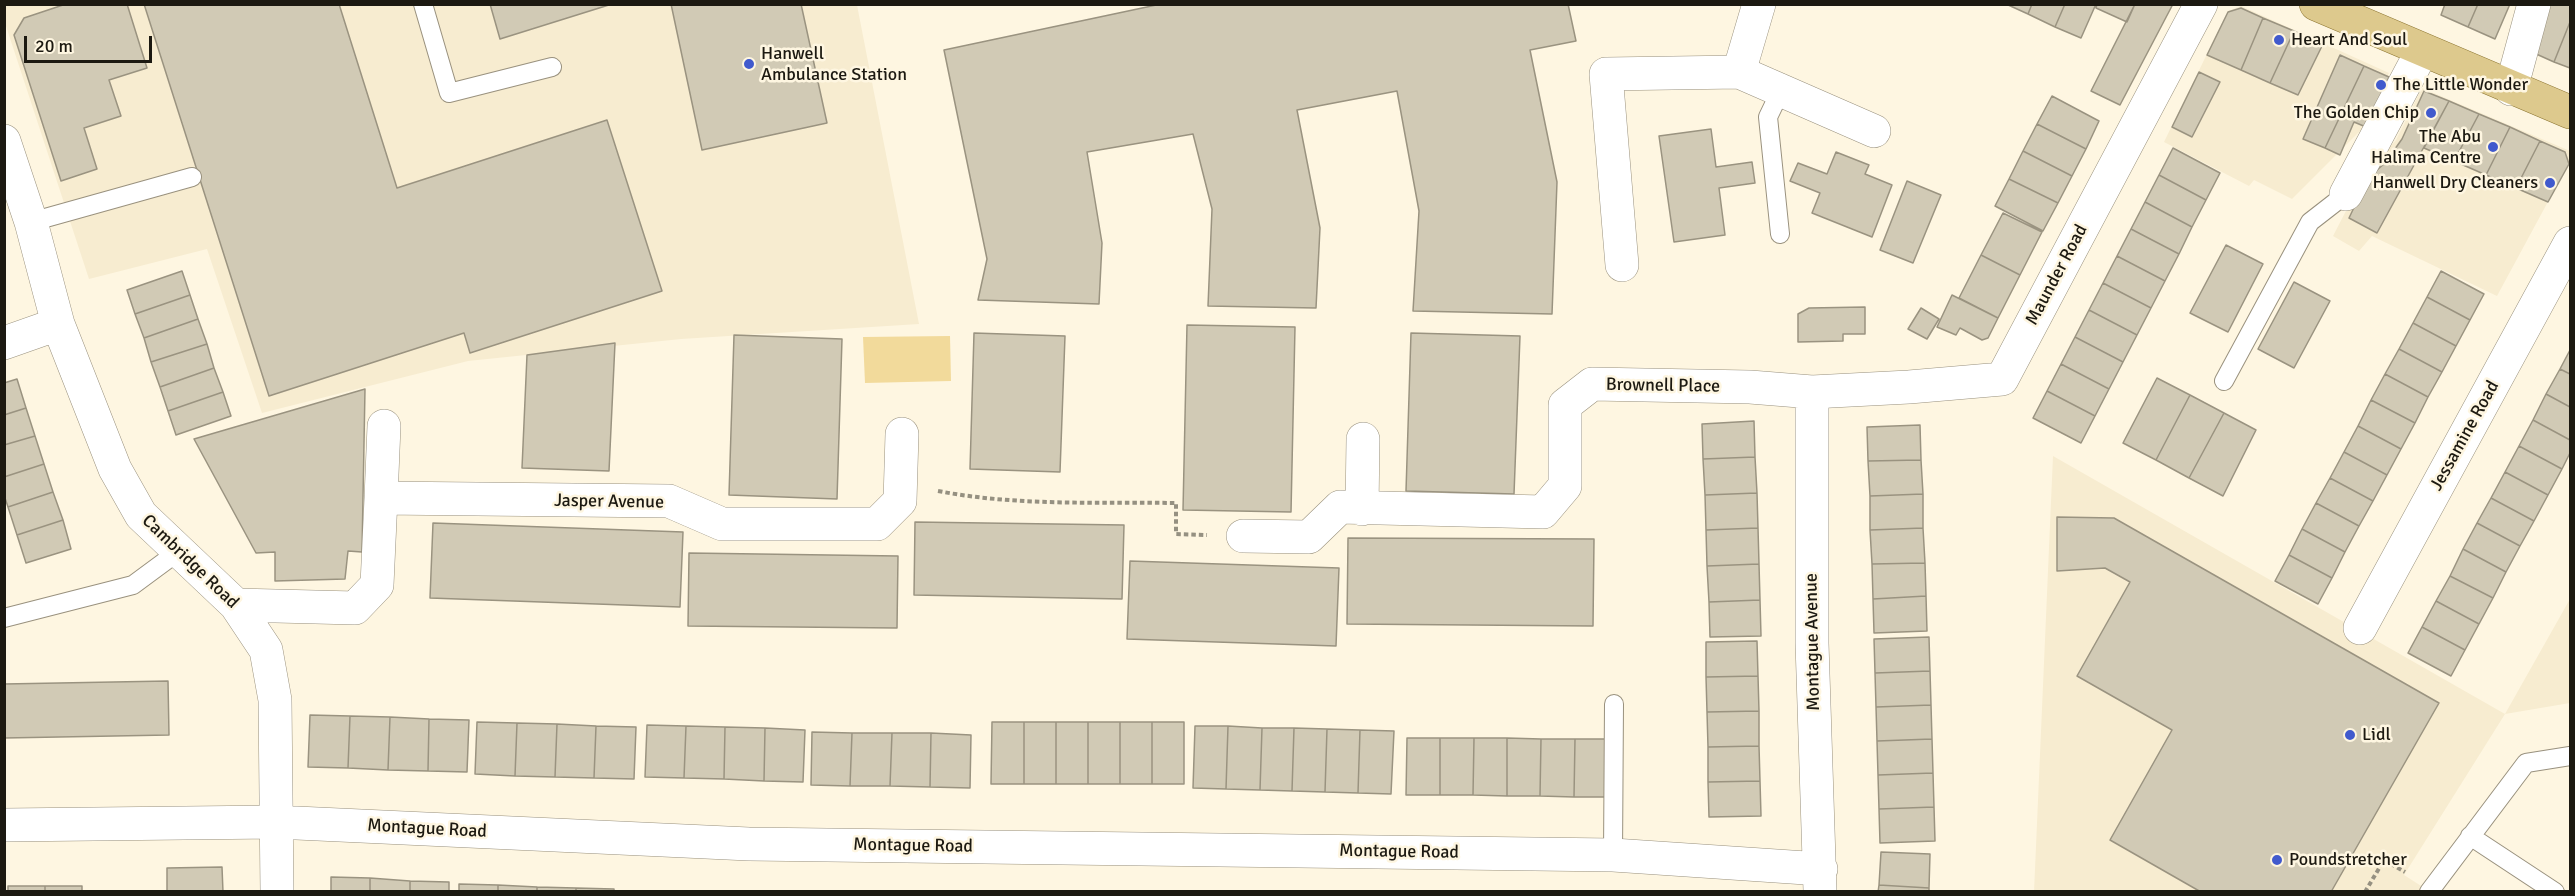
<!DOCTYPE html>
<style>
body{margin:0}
#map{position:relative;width:2575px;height:896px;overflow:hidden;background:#fef6e1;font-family:Signika,sans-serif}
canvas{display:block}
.frame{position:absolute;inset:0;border:6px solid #1c1911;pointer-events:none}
.scale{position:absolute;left:24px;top:36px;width:128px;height:27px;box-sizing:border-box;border:3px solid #1c1911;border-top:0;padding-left:8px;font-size:18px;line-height:21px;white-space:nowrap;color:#1c1911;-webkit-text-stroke:4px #fef6e1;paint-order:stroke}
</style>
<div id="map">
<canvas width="2575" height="896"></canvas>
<div class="frame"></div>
<div class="scale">20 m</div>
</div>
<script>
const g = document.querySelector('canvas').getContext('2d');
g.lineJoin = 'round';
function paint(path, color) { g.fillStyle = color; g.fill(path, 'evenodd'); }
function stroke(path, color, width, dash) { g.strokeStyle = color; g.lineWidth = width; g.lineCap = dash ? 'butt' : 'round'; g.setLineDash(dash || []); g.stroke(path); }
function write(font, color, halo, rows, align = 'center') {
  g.font = font + ' Signika,sans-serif'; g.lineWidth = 5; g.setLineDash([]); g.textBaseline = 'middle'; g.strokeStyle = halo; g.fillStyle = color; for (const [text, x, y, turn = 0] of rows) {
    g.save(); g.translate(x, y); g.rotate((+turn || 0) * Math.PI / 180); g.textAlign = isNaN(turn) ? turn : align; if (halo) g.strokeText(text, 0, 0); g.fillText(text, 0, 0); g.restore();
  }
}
const built = new Path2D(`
 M 4,5 L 857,5 L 919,324 L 681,339 L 468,361 L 262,413 L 207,249 L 89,279 L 5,23 Z
 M 2241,6 L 2389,73 L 2362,129 L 2292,199 L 2254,180 L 2249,186 L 2164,142 L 2228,11 Z
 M 2422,88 L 2570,151 L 2570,161 L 2497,296 L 2372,236 L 2359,251 L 2333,236 L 2364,176 L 2396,140 Z
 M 2053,456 L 2505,714 L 2570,599 L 2570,703 L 2505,714 L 2404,875 L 2429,891 L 2034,892 Z`);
const green = new Path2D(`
 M 950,336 L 951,381 L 865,383 L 863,337 Z`);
const building = new Path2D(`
 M 66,4 L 127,4 L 147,68 L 109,80 L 121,116 L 84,128 L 97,169 L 61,181 L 14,35 L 24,18 Z
 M 144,4 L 339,4 L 397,188 L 607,120 L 662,291 L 470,353 L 464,333 L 269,396 Z
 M 490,4 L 612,4 L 500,39 Z
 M 671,4 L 801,4 L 827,123 L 702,150 Z
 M 1161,4 L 1568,4 L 1576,41 L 1530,50 L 1557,182 L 1552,314 L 1413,311 L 1419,211 L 1397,91 L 1297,110 L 1320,228 L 1316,308 L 1208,306 L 1212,209 L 1193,134 L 1087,152 L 1102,243 L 1099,304 L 978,300 L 987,259 L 944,50 Z
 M 2006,4 L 2032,4 L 2028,14 Z
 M 2032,4 L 2065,4 L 2055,27 L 2028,14 Z
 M 2065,4 L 2096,4 L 2081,38 L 2055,27 Z
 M 2097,4 L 2135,4 L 2127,22 L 2096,8 Z
 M 2135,4 L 2173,4 L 2120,105 L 2091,91 Z
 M 2445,4 L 2478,4 L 2468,27 L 2441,15 Z
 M 2478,4 L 2510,4 L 2495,39 L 2468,27 Z
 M 2548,4 L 2570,4 L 2570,22 L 2554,62 L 2534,53 Z
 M 2241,8 L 2263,18 L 2241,70 L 2207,55 L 2228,12 Z
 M 2263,18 L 2294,31 L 2270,83 L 2241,70 Z
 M 2570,22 L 2570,68 L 2554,62 Z
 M 2294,31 L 2323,44 L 2298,95 L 2270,83 Z
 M 2340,55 L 2364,66 L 2325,148 L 2303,139 Z
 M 2364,66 L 2389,77 L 2366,127 L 2354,122 L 2340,155 L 2325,148 Z
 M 2199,72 L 2220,82 L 2192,137 L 2172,127 Z
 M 2424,91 L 2449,101 L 2377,233 L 2349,218 L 2368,178 L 2385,163 L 2402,139 Z
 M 2052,96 L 2099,121 L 2086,149 L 2037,124 Z
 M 2449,101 L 2479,114 L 2454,161 L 2424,148 Z
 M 2479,114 L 2510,127 L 2486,175 L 2454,161 Z
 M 2037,124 L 2086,149 L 2072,176 L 2023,151 Z
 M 2510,127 L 2540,141 L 2516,188 L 2486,175 Z
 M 1711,129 L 1716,167 L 1752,162 L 1755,183 L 1719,188 L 1725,235 L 1674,242 L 1659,136 Z
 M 2540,141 L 2565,152 L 2569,164 L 2548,202 L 2516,188 Z
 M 2173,148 L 2220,173 L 2206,200 L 2159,175 Z
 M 2023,151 L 2072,176 L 2058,203 L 2009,179 Z
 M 1836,152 L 1869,165 L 1865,174 L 1892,185 L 1872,237 L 1812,213 L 1820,193 L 1790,181 L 1798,163 L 1827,174 Z
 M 2159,175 L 2206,200 L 2192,227 L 2145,202 Z
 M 2009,179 L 2058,203 L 2043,231 L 1995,206 Z
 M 1907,181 L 1941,195 L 1913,263 L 1880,250 Z
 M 2145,202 L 2192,227 L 2179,254 L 2131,229 Z
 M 2003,213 L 2042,232 L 2020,275 L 1981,255 Z
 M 2131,229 L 2179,254 L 2165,281 L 2117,256 Z
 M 2226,245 L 2263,264 L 2228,332 L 2190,313 Z
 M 1981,255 L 2020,275 L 1998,318 L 1959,298 Z
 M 2117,256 L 2165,281 L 2151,308 L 2103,283 Z
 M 182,271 L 190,295 L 135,314 L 127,290 Z
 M 2441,271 L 2484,294 L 2470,320 L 2427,297 Z
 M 2294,282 L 2330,301 L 2294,368 L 2258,349 Z
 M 2103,283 L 2151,308 L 2137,335 L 2089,310 Z
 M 190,295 L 198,319 L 144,338 L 135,314 Z
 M 1952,295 L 1998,318 L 1988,338 L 1982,340 L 1960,328 L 1956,335 L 1937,327 Z
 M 2427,297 L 2470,320 L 2456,346 L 2413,323 Z
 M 1865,307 L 1865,334 L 1843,334 L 1843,341 L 1798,342 L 1798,314 L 1809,308 Z
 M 1921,308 L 1939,319 L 1927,339 L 1908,329 Z
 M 2089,310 L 2137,335 L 2123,362 L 2075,337 Z
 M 198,319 L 207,344 L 151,362 L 144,338 Z
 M 2413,323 L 2456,346 L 2442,372 L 2399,349 Z
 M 1187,325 L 1295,327 L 1291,512 L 1183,510 Z
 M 974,333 L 1065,336 L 1060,472 L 970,469 Z
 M 1411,333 L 1520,336 L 1514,494 L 1406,491 Z
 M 734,335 L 842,339 L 837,499 L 729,495 Z
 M 2075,337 L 2123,362 L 2109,389 L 2061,364 Z
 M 615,343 L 609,471 L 522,468 L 527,355 Z
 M 207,344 L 214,368 L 160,387 L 151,362 Z
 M 2399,349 L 2442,372 L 2428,397 L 2385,374 Z
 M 2570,350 L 2570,374 L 2560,369 Z
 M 2061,364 L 2109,389 L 2095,416 L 2047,391 Z
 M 214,368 L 223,392 L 168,411 L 160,387 Z
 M 2560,369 L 2570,374 L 2570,407 L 2546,394 Z
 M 2385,374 L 2428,397 L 2415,423 L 2371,400 Z
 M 2157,378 L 2190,395 L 2156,460 L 2123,443 Z
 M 17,379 L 26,408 L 4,415 L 4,383 Z
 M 365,389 L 362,552 L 348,551 L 345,579 L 275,581 L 275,552 L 256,553 L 194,439 Z
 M 2047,391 L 2095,416 L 2081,443 L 2033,418 Z
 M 223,392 L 231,416 L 176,435 L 168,411 Z
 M 2546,394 L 2570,407 L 2570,440 L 2533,420 Z
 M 2190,395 L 2224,413 L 2189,478 L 2156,460 Z
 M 2371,400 L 2415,423 L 2401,449 L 2358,426 Z
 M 26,408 L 35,436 L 4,445 L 4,415 Z
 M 2224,413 L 2256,430 L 2223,496 L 2189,478 Z
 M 2533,420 L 2570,440 L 2570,453 L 2562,469 L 2519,446 Z
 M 1754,421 L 1755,457 L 1703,459 L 1702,424 Z
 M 1920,425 L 1921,460 L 1868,461 L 1867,427 Z
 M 2358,426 L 2401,449 L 2387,475 L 2344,452 Z
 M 35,436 L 44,464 L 4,477 L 4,445 Z
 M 2519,446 L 2562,469 L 2548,495 L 2505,472 Z
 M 2344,452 L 2387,475 L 2373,501 L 2330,478 Z
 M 1755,457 L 1757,493 L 1705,495 L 1703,459 Z
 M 1921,460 L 1923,494 L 1870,496 L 1868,461 Z
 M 44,464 L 53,492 L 8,507 L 4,495 L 4,477 Z
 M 2505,472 L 2548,495 L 2534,521 L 2491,498 Z
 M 2330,478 L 2373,501 L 2359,526 L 2316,503 Z
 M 53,492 L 63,520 L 17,535 L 8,507 Z
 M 1757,493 L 1758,528 L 1706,530 L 1705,495 Z
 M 1923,494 L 1923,528 L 1870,530 L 1870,496 Z
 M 2491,498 L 2534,521 L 2520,546 L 2477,523 Z
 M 2316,503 L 2359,526 L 2345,552 L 2302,529 Z
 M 2057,517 L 2114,518 L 2439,703 L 2331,892 L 2201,892 L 2110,840 L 2172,730 L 2077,676 L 2130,582 L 2105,568 L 2057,571 Z
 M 63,520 L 71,549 L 26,563 L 17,535 Z
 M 915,522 L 1124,525 L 1122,599 L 914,595 Z
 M 433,523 L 683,532 L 680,607 L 430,598 Z
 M 2477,523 L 2520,546 L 2506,572 L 2463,549 Z
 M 1758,528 L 1759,564 L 1707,566 L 1706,530 Z
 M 1923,528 L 1925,563 L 1872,564 L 1870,530 Z
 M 2302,529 L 2345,552 L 2332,578 L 2289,555 Z
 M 1348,538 L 1594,539 L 1593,626 L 1347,624 Z
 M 2463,549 L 2506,572 L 2493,598 L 2450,576 Z
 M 689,553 L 898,556 L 897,628 L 688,626 Z
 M 2289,555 L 2332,578 L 2318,604 L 2275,581 Z
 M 1130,561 L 1339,568 L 1336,646 L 1127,639 Z
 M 1925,563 L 1926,596 L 1873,599 L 1872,564 Z
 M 1759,564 L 1760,600 L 1709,602 L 1707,566 Z
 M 2450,576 L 2493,598 L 2479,624 L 2436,601 Z
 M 1926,596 L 1927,631 L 1874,633 L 1873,599 Z
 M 1760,600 L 1761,636 L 1710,637 L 1709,602 Z
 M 2436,601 L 2479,624 L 2465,650 L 2422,627 Z
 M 2422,627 L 2465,650 L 2451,676 L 2408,653 Z
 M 1929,637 L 1930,671 L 1875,673 L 1874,639 Z
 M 1757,641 L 1758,676 L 1706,677 L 1706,642 Z
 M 1930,671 L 1931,705 L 1876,707 L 1875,673 Z
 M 1758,676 L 1759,711 L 1707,712 L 1706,677 Z
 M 168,681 L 169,735 L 4,738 L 4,684 Z
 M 1931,705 L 1932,739 L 1877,741 L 1876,707 Z
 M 1759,711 L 1759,746 L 1708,747 L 1707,712 Z
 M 310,715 L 350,716 L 348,768 L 308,767 Z
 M 350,716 L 390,717 L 388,770 L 348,768 Z
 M 390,717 L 429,719 L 428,771 L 388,770 Z
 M 429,719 L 469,720 L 467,772 L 428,771 Z
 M 477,722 L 517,723 L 515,776 L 475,774 Z
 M 992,722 L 1024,722 L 1024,784 L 991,784 Z
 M 1024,722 L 1056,722 L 1056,784 L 1024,784 Z
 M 1056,722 L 1088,722 L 1088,784 L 1056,784 Z
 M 1088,722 L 1120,722 L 1120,784 L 1088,784 Z
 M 1120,722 L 1152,722 L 1152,784 L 1120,784 Z
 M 1152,722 L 1184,722 L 1184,784 L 1152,784 Z
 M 517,723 L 557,724 L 555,777 L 515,776 Z
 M 557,724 L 596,726 L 594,778 L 555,777 Z
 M 647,725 L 686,726 L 684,778 L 645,777 Z
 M 596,726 L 636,727 L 634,779 L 594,778 Z
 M 686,726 L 725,727 L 724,779 L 684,778 Z
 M 1195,726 L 1228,726 L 1226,789 L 1193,788 Z
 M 1228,726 L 1262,728 L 1260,790 L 1226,789 Z
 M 725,727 L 765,728 L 764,781 L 724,779 Z
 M 765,728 L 805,730 L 803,782 L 764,781 Z
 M 1262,728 L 1294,728 L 1292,791 L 1260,790 Z
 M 1294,728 L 1327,729 L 1325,792 L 1292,791 Z
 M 1327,729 L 1360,730 L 1358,793 L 1325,792 Z
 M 1360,730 L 1394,731 L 1391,794 L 1358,793 Z
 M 812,732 L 852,733 L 850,786 L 811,785 Z
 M 852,733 L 892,733 L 890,786 L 850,786 Z
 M 892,733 L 931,733 L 930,787 L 890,786 Z
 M 931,733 L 971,735 L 970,788 L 930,787 Z
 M 1407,738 L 1440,738 L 1440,795 L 1406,795 Z
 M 1440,738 L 1474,738 L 1473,795 L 1440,795 Z
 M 1474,738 L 1507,738 L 1507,796 L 1473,795 Z
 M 1507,738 L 1541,739 L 1540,796 L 1507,796 Z
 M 1541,739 L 1575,739 L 1574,797 L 1540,796 Z
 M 1575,739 L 1608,739 L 1608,797 L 1574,797 Z
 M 1932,739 L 1933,773 L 1878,775 L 1877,741 Z
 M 1759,746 L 1760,781 L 1708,782 L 1708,747 Z
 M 1933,773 L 1934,807 L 1879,809 L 1878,775 Z
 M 1760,781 L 1761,816 L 1709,817 L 1708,782 Z
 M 1934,807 L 1935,841 L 1880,843 L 1879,809 Z
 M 1881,852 L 1930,854 L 1929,888 L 1879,885 Z
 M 222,867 L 223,892 L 167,892 L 167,868 Z
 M 331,877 L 370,878 L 370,892 L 331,892 Z
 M 370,878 L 410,881 L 410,892 L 370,892 Z
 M 410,881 L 449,882 L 449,892 L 410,892 Z
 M 459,884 L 498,885 L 498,892 L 459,892 Z
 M 498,885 L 537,887 L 537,892 L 498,892 Z
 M 1879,885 L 1929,888 L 1929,892 L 1878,892 Z
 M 8,886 L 45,886 L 45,892 L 8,892 Z
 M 45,886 L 82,886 L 82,892 L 45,892 Z
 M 537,887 L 576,888 L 576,892 L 537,892 Z
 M 576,888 L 614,889 L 614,892 L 576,892 Z`);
const path = new Path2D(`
 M 938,491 C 1015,506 1097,502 1176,503 L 1176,534 L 1207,535
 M 2365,892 L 2384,860 L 2405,872`);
const lane = new Path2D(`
 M 423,4 L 449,93 L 552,67
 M 31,222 L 192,177
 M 1780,234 L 1768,117 L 1781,90
 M 2224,381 L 2310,222 L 2346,194
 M 4,618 L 133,585 L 179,551
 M 2470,836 L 2555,892
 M 1613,855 L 1614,704
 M 2429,892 L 2526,763 L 2570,756`);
const street = new Path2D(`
 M 1739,72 L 1759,4
 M 2511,89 L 2534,4
 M 4,141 L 31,222 L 58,324 L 115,469 L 141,515 L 236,605 L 266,650 L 275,700 L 277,892
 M 2346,194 L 2422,51
 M 1622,265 L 1606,74 L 1739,72 L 1874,131
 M 4,343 L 58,324
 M 1812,392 L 1812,643 L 1820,891
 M 381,498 L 384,426
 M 1362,509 L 1363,439
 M 1243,536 L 1309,537 L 1340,507 L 1543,512 L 1565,486 L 1565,405 L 1592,384 L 1750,387 L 1812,392 L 1909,387 L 2002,379 L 2201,4
 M 236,605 L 355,608 L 377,585 L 381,498 L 669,501 L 722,524 L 877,524 L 900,501 L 902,434
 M 2360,628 L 2570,243
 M 4,825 L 275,822 L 749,844 L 1613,855 L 1821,869`);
const primary = new Path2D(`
 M 2316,4 L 2570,112`);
const markers = [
 [2279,40,6,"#415acd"],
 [749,64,6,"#415acd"],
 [2381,85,6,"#415acd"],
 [2431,113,6,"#415acd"],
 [2493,147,6,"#415acd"],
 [2550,183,6,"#415acd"],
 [2350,735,6,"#415acd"],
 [2277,860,6,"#415acd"]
];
const poiNames = [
 ["Heart And Soul",2291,40],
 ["Hanwell",761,54],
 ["Ambulance Station",761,75],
 ["The Little Wonder",2393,85],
 ["The Golden Chip",2419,113,"right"],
 ["The Abu",2481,137,"right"],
 ["Halima Centre",2481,158,"right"],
 ["Hanwell Dry Cleaners",2538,183,"right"],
 ["Lidl",2362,735],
 ["Poundstretcher",2289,860]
];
const streetNames = [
 ["Maunder Road",2057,275,-62],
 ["Brownell Place",1663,386,1],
 ["Jessamine Road",2465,436,-61],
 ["Jasper Avenue",609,502,1],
 ["Cambridge Road",190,562,44],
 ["Montague Avenue",1813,642,-91],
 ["Montague Road",427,829,3],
 ["Montague Road",913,846,1],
 ["Montague Road",1399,852,1]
];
paint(built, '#f7ecd0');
paint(green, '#f2da9b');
paint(building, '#d1cab5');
stroke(building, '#9a9380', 1.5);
stroke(lane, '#99917e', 20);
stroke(street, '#99917e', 34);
stroke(primary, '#8b7430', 34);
stroke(path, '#959081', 4, [4.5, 3]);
stroke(lane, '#fff', 18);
stroke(street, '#fff', 33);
stroke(primary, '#ddc98d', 33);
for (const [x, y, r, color] of markers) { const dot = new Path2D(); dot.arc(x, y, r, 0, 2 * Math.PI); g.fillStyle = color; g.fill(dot); stroke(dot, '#fef6e1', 2); }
write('18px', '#1c1911', '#fef6e1', poiNames, 'left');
write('18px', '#1c1911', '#fef6e1', streetNames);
</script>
